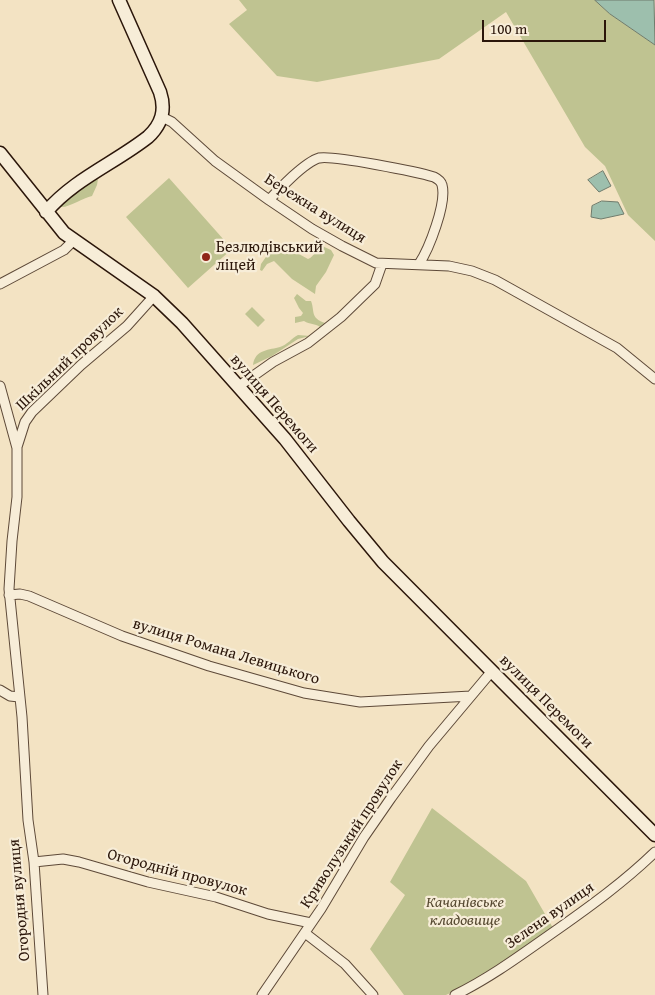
<!DOCTYPE html>
<meta charset="utf-8">
<style>
body{margin:0}
#map{position:relative;width:655px;height:995px;overflow:hidden;background:#f3e3c3;font-family:"Gentium Book Plus",serif}
canvas{display:block}
.scale{position:absolute;left:482px;top:20px;width:124px;height:22px;box-sizing:border-box;border:2px solid #2b160a;border-top:0;padding-left:6px;font-size:15px;line-height:18px;white-space:nowrap;color:#2b160a;-webkit-text-stroke:4px #f7edd8;paint-order:stroke}
</style>
<div id="map">
<canvas width="655" height="995"></canvas>
<div class="scale">100 m</div>
</div>
<script>
const g = document.querySelector('canvas').getContext('2d');
g.lineJoin = 'round';
function paint(path, color) { g.fillStyle = color; g.fill(path, 'evenodd'); }
function stroke(path, color, width, dash) { g.strokeStyle = color; g.lineWidth = width; g.lineCap = dash ? 'butt' : 'round'; g.setLineDash(dash || []); g.stroke(path); }
function write(font, color, halo, rows, align = 'center') {
  g.font = font + ' "Gentium Book Plus",serif'; g.lineWidth = 4.5; g.setLineDash([]); g.textBaseline = 'middle'; g.strokeStyle = halo; g.fillStyle = color; for (const [text, x, y, turn = 0] of rows) {
    g.save(); g.translate(x, y); g.rotate((+turn || 0) * Math.PI / 180); g.textAlign = isNaN(turn) ? turn : align; if (halo) g.strokeText(text, 0, 0); g.fillText(text, 0, 0); g.restore();
  }
}
const green = new Path2D(`
 M 239,0 L 595,0 L 610,14 L 655,45 L 655,241 L 628,215 L 605,166 L 585,147 L 506,12 L 439,59 L 317,82 L 277,76 L 229,24 L 247,10 Z
 M 169,178 L 232,249 L 188,288 L 126,217 Z
 M 98,179 L 97,185 L 92,196 C 83,198 68,208 61,207 C 64,198 70,197 78,192 C 85,188 89,181 98,179 Z
 M 322,246 L 331,250 L 334,255 L 326,272 L 316,286 L 315,294 L 292,279 L 274,261 L 267,264 L 262,271 L 260,270 L 261,264 L 268,254 L 276,253 L 286,247 L 308,259 C 314,257 316,249 322,246 Z
 M 297,294 L 306,301 L 311,301 C 315,311 310,318 325,323 L 320,327 C 315,323 310,325 304,321 L 295,323 L 295,317 L 301,316 L 303,313 L 299,308 L 294,298 Z
 M 252,307 L 265,320 L 258,327 L 245,314 Z
 M 298,335 L 310,336 L 298,339 L 272,356 L 253,365 C 255,349 270,350 280,347 C 287,345 292,338 298,335 Z
 M 432,808 L 526,881 L 553,928 L 484,977 L 446,995 L 404,995 L 370,949 L 405,895 L 390,882 Z`);
const water = new Path2D(`
 M 595,0 L 654,0 L 655,45 L 610,14 Z
 M 603,171 L 611,186 L 599,192 L 588,180 Z
 M 602,201 L 618,202 L 624,214 L 601,219 L 591,217 L 592,206 Z`);
const street = new Path2D(`
 M 162,117 L 172,122 L 215,161 L 269,200 L 312,229 L 342,246 L 376,263 L 449,266 L 472,271 L 495,280 L 617,348 L 655,379
 M 269,200 C 279,189 305,162 319,158 C 333,155 418,172 434,177 C 438,179 441,181 442,185 C 447,203 429,249 419,264
 M 0,284 L 64,250 L 73,241
 M 0,386 L 17,448 L 17,497 L 12,541 L 9,589 L 22,717 L 28,820 L 34,862 L 43,995
 M 239,386 L 273,362 L 308,343 L 341,317 L 375,284 L 382,264
 M 17,447 L 25,422 L 32,412 L 81,365 L 127,326 L 154,296
 M 9,595 L 20,594 L 29,596 L 122,636 L 209,666 L 304,693 L 360,702 L 471,696
 M 0,690 L 10,696 L 19,697
 M 34,862 L 63,859 L 79,862 L 148,882 L 216,897 L 268,914 L 311,923
 M 305,933 L 345,964 L 373,995
 M 262,995 L 321,909 L 364,837 L 391,798 L 429,746 L 492,671
 M 455,995 C 492,977 525,952 558,929 C 592,905 625,881 655,852`);
const secondary = new Path2D(`
 M 0,153 L 64,233 L 154,296 L 182,323 L 285,439 L 349,521 L 383,562 L 655,835
 M 46,212 C 74,179 115,163 148,137 C 162,124 166,110 160,92 L 119,0`);
const markers = [
 [206,257,5,"#8f2418"]
];
const streetNames = [
 ["Бережна вулиця",315,209,32],
 ["Шкільний провулок",70,359,-44],
 ["вулиця Перемоги",274,404,49],
 ["вулиця Романа Левицького",226,652,17],
 ["вулиця Перемоги",546,702,45],
 ["Криволузький провулок",352,834,-57],
 ["Огородній провулок",177,873,15],
 ["Огородня вулиця",20,900,-95],
 ["Зелена вулиця",550,916,-35]
];
const poiNames = [
 ["Безлюдівський",216,248],
 ["ліцей",216,266]
];
const parkNames = [
 ["Качанівське",465,903],
 ["кладовище",465,921]
];
paint(green, '#bfc391');
paint(water, '#9dbfad');
stroke(water, '#6f7b6c', 1);
stroke(street, '#5d4938', 11);
stroke(secondary, '#2b160a', 15);
stroke(street, '#f7edd8', 9);
stroke(secondary, '#f7edd8', 12);
for (const [x, y, r, color] of markers) { const dot = new Path2D(); dot.arc(x, y, r, 0, 2 * Math.PI); g.fillStyle = color; g.fill(dot); stroke(dot, '#f7edd8', 2); }
write('16px', '#2b160a', '#f7edd8', streetNames);
write('16px', '#2b160a', '#f7edd8', poiNames, 'left');
write('italic 16px', '#574a32', '#f7edd8', parkNames);
</script>
